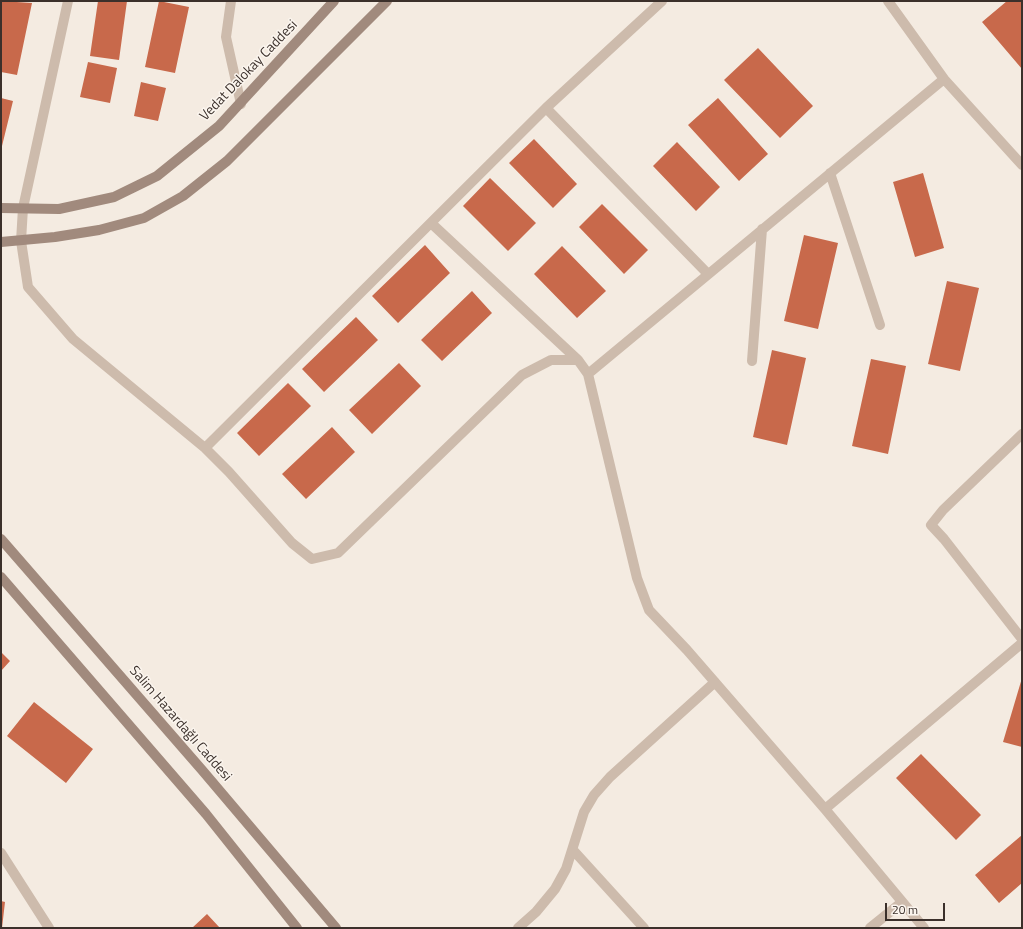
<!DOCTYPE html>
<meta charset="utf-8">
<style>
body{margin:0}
#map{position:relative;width:1023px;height:929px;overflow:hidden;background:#f4ebe1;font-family:"Titillium Web",sans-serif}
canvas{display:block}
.frame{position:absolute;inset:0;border:2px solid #3b302b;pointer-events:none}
.scale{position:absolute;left:885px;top:903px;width:60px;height:18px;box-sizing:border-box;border:2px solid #3b302b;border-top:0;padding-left:5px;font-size:12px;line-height:14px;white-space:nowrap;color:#3b302b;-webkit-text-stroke:3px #fbf5ee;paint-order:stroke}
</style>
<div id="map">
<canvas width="1023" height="929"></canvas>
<div class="frame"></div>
<div class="scale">20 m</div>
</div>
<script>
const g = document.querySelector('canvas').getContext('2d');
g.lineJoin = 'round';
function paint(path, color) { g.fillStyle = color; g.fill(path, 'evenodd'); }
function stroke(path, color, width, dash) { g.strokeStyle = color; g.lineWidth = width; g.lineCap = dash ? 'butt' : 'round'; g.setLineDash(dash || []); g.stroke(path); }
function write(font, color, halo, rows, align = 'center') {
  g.font = font + ' "Titillium Web",sans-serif'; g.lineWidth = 3; g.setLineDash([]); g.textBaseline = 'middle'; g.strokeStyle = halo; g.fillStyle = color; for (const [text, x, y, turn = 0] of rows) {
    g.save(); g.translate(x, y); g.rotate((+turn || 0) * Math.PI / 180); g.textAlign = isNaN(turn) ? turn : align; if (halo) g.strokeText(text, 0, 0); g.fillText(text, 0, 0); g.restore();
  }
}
const building = new Path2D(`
 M 1,1 L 32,3 L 17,75 L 1,72 Z
 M 98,1 L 127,1 L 119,60 L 90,56 Z
 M 159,1 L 189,7 L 175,73 L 145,67 Z
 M 1007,1 L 1022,1 L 1022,69 L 982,22 Z
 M 758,48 L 813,106 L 780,138 L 724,80 Z
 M 88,62 L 117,68 L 110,103 L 80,97 Z
 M 141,82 L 166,88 L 158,121 L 134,116 Z
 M 1,98 L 13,101 L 2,146 L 1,146 Z
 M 718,98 L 768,154 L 739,181 L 688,125 Z
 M 534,139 L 577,184 L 553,208 L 509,163 Z
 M 677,142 L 720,187 L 696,211 L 653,166 Z
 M 923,173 L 944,248 L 915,257 L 893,182 Z
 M 490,178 L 536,223 L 508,251 L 463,206 Z
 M 602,204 L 648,250 L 624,274 L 579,227 Z
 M 804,235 L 838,243 L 818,329 L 784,321 Z
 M 425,245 L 450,273 L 398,323 L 372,296 Z
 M 562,246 L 606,291 L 577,318 L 534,274 Z
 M 947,281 L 979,288 L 960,371 L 928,364 Z
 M 472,291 L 492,313 L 442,361 L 421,340 Z
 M 356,317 L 378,340 L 324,392 L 302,369 Z
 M 772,350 L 806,358 L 787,445 L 753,437 Z
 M 871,359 L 906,366 L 888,454 L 852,446 Z
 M 399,363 L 421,386 L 372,434 L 349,410 Z
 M 288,383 L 311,406 L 259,456 L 237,433 Z
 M 332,427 L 355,452 L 306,499 L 282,474 Z
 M 1,652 L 10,661 L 1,671 Z
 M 1022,678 L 1022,747 L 1003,742 Z
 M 34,702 L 93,749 L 66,783 L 7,736 Z
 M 921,754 L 981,815 L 956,840 L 896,778 Z
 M 1022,835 L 1022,883 L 999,903 L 975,875 Z
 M 1,901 L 5,902 L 2,928 L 1,928 Z
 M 207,914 L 220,928 L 192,928 Z`);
const street = new Path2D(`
 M 68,1 L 23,208 L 21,241 L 28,287 L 73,339 L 205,448 L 229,472 L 292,543 L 312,559 L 338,553 L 522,375 L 551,360 L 578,360 L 588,374
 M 231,1 L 226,37 L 241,104
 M 888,1 L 944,79 L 1022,165
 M 546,108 L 662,1
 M 830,173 L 880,325
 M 431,223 L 578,360
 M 752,361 L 762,229
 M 1022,434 L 943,510 L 931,525 L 944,539 L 1022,639
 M 205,448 L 546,108 L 708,274
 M 825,809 L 1022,643
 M 573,850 L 644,928
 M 1,853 L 49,928
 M 518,928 L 536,912 L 555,889 L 566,869 L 584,812 L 594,795 L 610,777 L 715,682
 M 870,928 L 901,903
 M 924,928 L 825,809 L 687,650 L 649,610 L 637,578 L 588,374 L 944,79`);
const secondary = new Path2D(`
 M 1,208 L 59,209 L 114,197 L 157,176 L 219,126 L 334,1
 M 1,242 L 55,237 L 99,230 L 144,218 L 183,196 L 227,161 L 387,1
 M 1,539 L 202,770 L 336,928
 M 1,577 L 206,814 L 297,928`);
const streetNames = [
 ["Vedat Dalokay Caddesi",249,71,-46],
 ["Salim Hazardağlı Caddesi",180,724,49]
];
paint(building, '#c8694b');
stroke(street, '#cdbbac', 10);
stroke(secondary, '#a18a7d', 10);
write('14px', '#3b302b', '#fbf5ee', streetNames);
</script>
